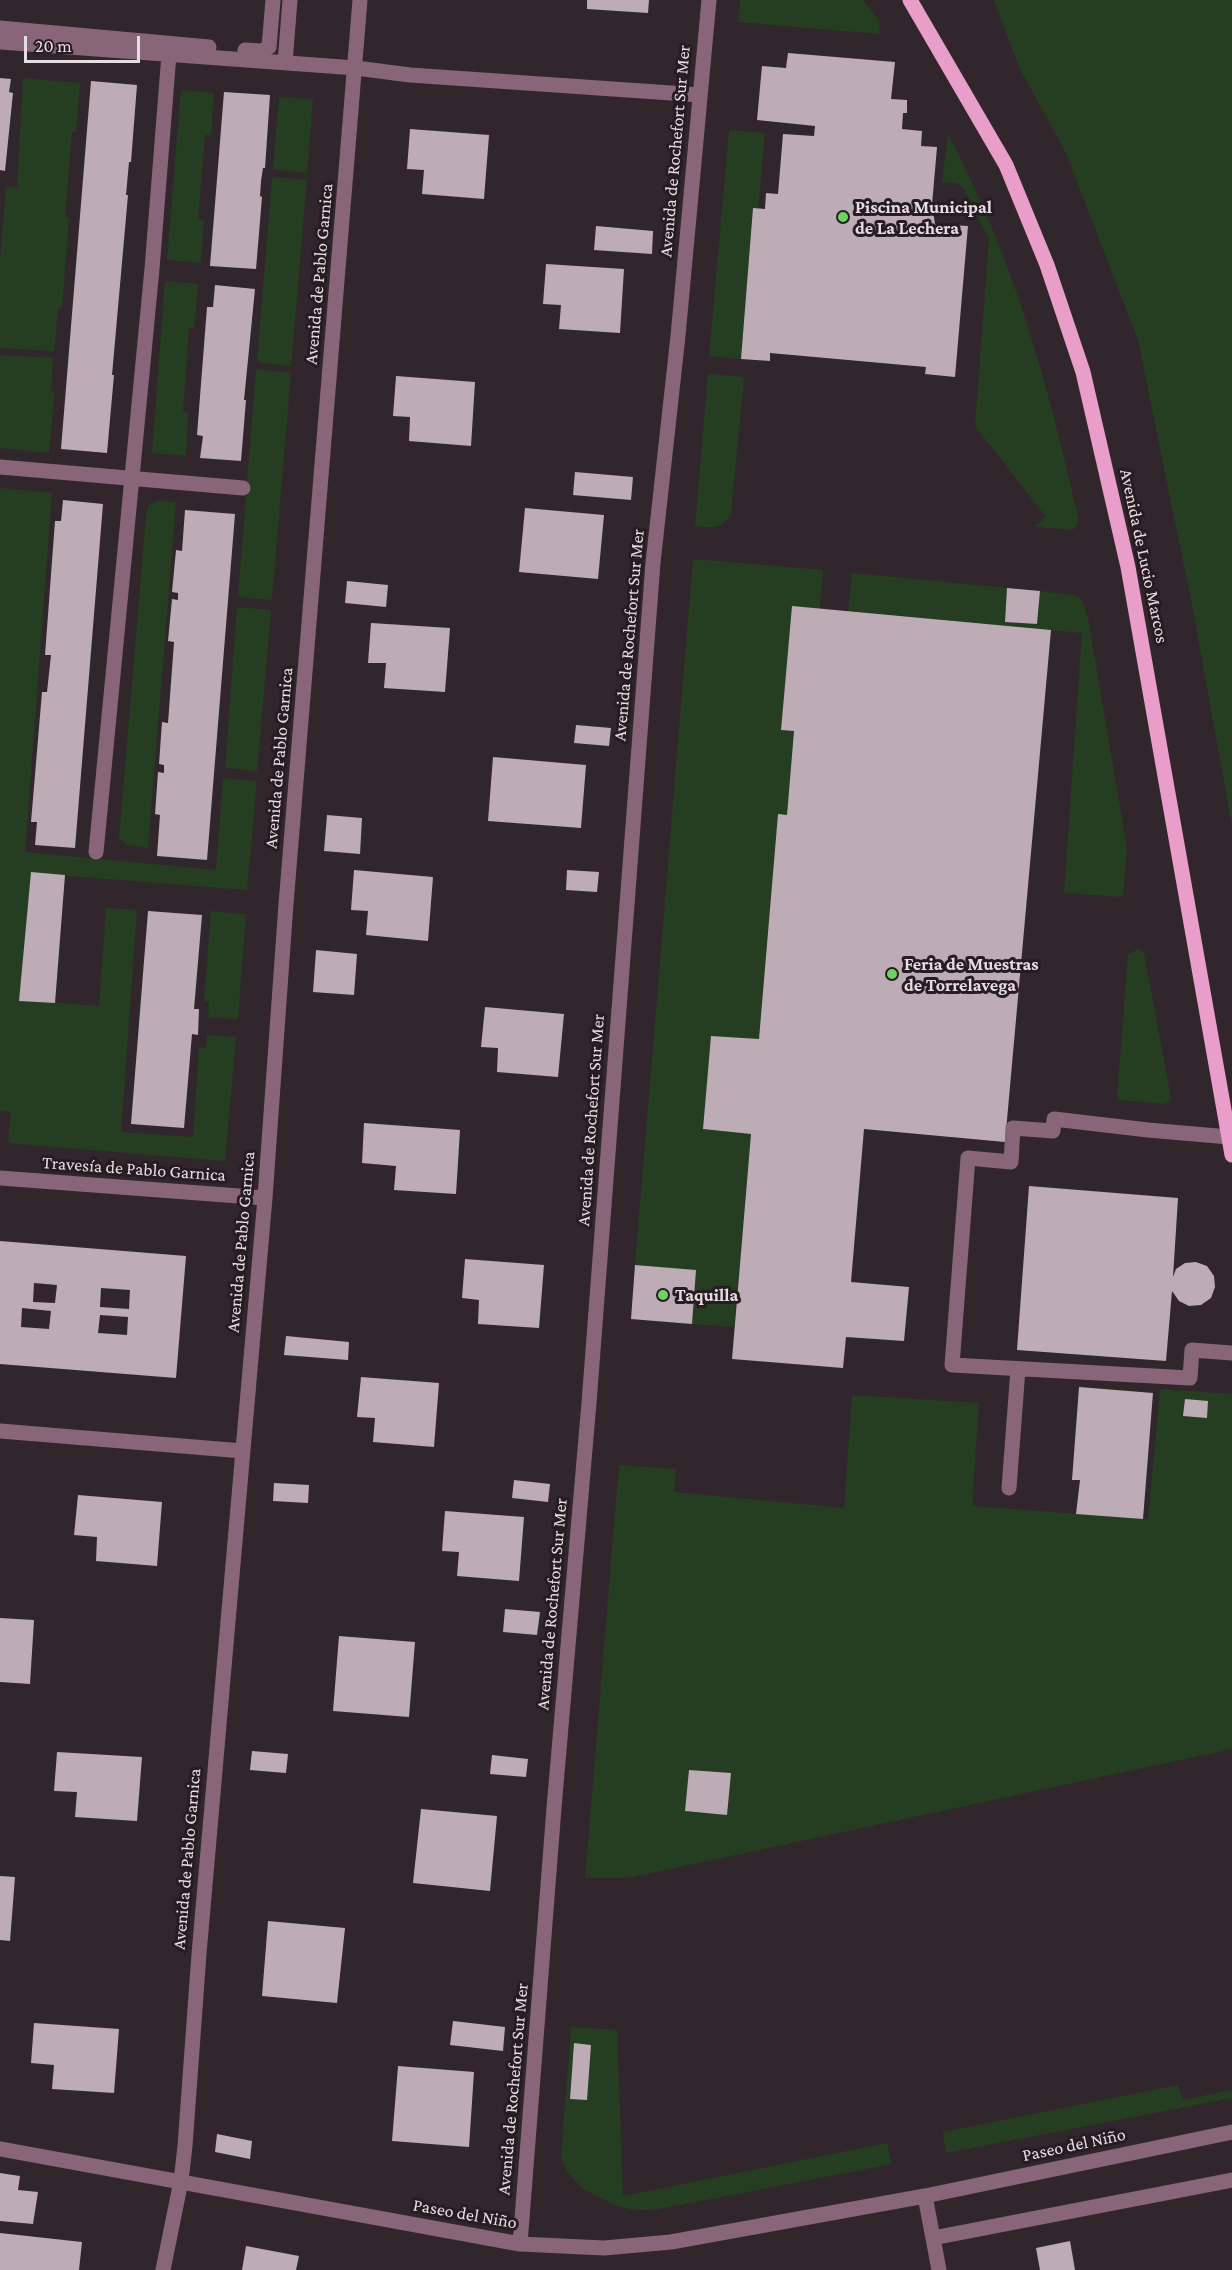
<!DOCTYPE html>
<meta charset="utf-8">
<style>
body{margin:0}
#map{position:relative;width:1232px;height:2270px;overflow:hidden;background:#32262d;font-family:"Crimson Pro",serif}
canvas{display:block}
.scale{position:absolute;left:24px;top:36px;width:116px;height:27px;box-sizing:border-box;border:3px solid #e6dde1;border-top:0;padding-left:8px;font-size:18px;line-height:21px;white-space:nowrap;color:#e6dde1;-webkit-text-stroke:4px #281c23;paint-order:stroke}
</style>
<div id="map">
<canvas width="1232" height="2270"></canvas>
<div class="scale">20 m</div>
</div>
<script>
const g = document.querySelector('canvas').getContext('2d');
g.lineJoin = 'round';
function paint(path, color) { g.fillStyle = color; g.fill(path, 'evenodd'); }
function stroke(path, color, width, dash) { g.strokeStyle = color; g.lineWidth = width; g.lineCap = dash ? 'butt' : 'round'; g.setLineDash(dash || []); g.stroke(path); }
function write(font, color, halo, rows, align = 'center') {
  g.font = font + ' "Crimson Pro",serif'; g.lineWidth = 6; g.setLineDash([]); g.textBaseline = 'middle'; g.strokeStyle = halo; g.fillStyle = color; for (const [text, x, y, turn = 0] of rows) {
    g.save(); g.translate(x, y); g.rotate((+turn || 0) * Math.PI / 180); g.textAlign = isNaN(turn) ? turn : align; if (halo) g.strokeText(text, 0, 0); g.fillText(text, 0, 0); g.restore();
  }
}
const green = new Path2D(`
 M 740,0 L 863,0 L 880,22 L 879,34 L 738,22 Z
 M 994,0 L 1232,0 L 1232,826 L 1194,615 L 1138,340 L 1066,153 L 1019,67 Z
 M 23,78 L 80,83 L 76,132 L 72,132 L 65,217 L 69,218 L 62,308 L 58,309 L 54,351 L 0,348 L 0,259 L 6,186 L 17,187 Z
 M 181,90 L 214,93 L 211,135 L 205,135 L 198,219 L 204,220 L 201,263 L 167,260 Z
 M 279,97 L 313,99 L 307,173 L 273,169 Z
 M 729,130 L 765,133 L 758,209 L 753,209 L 741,359 L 709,356 Z
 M 948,134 C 1014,259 1048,384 1079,521 L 1073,530 L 1034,527 L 1046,517 L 975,426 L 989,239 L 964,189 L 957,183 L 942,182 Z
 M 272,177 L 307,180 L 291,366 L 257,362 Z
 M 165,281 L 198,284 L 194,328 L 189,328 L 183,412 L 188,413 L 186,456 L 152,453 Z
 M 0,355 L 53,358 L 51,392 L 55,393 L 49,453 L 0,448 Z
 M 256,369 L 291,373 L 272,600 L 238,597 Z
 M 708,374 L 744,377 L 731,514 C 722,529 711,528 695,526 Z
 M 0,488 L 52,493 L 25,852 L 216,870 L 223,778 L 257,781 L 247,890 L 31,873 L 19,1000 L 99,1006 L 106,908 L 137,910 L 121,1132 L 193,1137 L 199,1047 L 206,1048 L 207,1035 L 236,1037 L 225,1161 L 8,1143 L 11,1112 L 0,1111 Z
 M 156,501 L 176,502 L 148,848 L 127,845 L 119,838 L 146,515 L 149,505 Z
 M 693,559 L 823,570 L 820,609 L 792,607 L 781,730 L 794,731 L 787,815 L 778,815 L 759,1039 L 711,1036 L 703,1129 L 751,1134 L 734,1327 L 692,1324 L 695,1270 L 635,1265 Z
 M 852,573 L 1007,588 L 1005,622 L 1037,624 L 1040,591 L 1076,596 L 1082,600 L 1088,618 L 1127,848 L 1123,897 L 1064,893 L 1082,633 L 848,611 Z
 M 237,607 L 271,610 L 257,771 L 225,768 Z
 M 211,911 L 246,914 L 238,1019 L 208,1017 L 209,1001 L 204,1001 Z
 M 1138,949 L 1144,953 L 1171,1098 L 1168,1102 L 1164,1104 L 1120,1100 L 1117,1097 L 1128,955 Z
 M 1160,1389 L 1232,1394 L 1232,1749 L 628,1878 L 585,1878 L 619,1465 L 676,1469 L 674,1492 L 844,1508 L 852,1395 L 979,1403 L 972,1506 L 1148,1519 Z
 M 571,2027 L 617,2030 L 623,2196 L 887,2143 L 892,2164 L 654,2210 L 634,2210 L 617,2206 L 583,2189 L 567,2172 L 561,2157 ZM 574,2043 L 591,2045 L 586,2100 L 570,2098 Z
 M 1178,2085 L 1182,2100 L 1232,2090 L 1232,2098 L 946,2153 L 943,2132 Z`);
const building = new Path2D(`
 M 587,0 L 649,0 L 648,13 L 587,9 Z
 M 788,53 L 895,62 L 891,99 L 907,100 L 907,113 L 903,113 L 902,129 L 922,131 L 921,146 L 937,147 L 932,205 L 935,224 L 968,226 L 955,377 L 925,374 L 926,367 L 770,353 L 770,361 L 741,359 L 753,208 L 765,209 L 766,193 L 778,194 L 783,134 L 814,136 L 815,126 L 757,120 L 762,66 L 786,68 Z
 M 0,78 L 11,79 L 9,92 L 13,93 L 5,171 L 0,170 Z
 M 91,81 L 137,85 L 131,162 L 129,162 L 126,195 L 128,195 L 112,375 L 114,375 L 107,453 L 61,449 Z
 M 224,92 L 270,95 L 265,168 L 263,168 L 261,181 L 260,196 L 262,197 L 256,269 L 210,266 Z
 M 410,129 L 489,135 L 484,199 L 422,194 L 424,170 L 407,169 Z
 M 596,226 L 653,231 L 652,254 L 594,250 Z
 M 546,264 L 624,269 L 620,333 L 559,329 L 561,305 L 543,304 Z
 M 215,285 L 255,289 L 244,400 L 246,400 L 241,461 L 200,458 L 203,436 L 197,435 L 207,307 L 213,307 Z
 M 396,376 L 475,382 L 471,446 L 409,441 L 410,417 L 393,416 Z
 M 575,472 L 633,477 L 631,500 L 573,495 Z
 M 63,500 L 103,504 L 75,848 L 35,845 L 37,822 L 31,822 L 42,692 L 47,692 L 51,655 L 45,655 L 55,521 L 61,521 Z
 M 525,508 L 604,515 L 598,579 L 519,572 Z
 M 185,510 L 235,514 L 207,860 L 157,856 L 160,815 L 155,814 L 158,772 L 164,773 L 164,765 L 159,764 L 162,722 L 168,723 L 174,642 L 168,641 L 172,599 L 178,600 L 178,593 L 172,592 L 176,550 L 182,551 Z
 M 347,581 L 388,585 L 386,607 L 345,603 Z
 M 1007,588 L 1040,591 L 1037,624 L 1005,622 Z
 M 792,606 L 1051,630 L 1005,1142 L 864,1129 L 851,1282 L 909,1287 L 904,1341 L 846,1337 L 843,1368 L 732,1359 L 751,1134 L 703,1129 L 711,1036 L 759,1039 L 778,814 L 787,815 L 794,731 L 781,730 Z
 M 371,623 L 450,628 L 445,692 L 384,688 L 386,663 L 368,663 Z
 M 576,725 L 611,728 L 609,746 L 574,743 Z
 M 493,757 L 586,765 L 581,828 L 488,821 Z
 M 327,815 L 362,818 L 360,854 L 324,851 Z
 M 354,870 L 433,877 L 428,941 L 366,935 L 368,911 L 351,910 Z
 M 567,870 L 599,872 L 597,892 L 566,890 Z
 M 31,872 L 65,875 L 55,1003 L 19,1001 Z
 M 148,911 L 202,915 L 194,1009 L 199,1009 L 198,1035 L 192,1034 L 184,1128 L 131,1124 Z
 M 316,950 L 357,954 L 354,995 L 313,992 Z
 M 485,1007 L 564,1014 L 558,1077 L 497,1072 L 498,1048 L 481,1047 Z
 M 364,1123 L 460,1130 L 456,1194 L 394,1190 L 396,1166 L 362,1163 Z
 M 1029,1186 L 1178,1198 L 1173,1277 L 1176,1269 L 1185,1263 L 1196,1262 L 1207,1266 L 1214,1276 L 1215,1287 L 1211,1298 L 1201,1305 L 1189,1306 L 1179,1301 L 1172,1291 L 1166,1361 L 1017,1350 Z
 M 0,1241 L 186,1256 L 176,1378 L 0,1364 ZM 34,1283 L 57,1285 L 55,1303 L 33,1302 ZM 101,1288 L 130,1290 L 129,1309 L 100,1307 ZM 22,1308 L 51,1311 L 49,1329 L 21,1327 ZM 100,1315 L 128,1317 L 127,1335 L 98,1333 Z
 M 465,1259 L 544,1265 L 539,1328 L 478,1324 L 479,1300 L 462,1298 Z
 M 635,1265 L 696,1270 L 692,1324 L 631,1319 Z
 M 286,1336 L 349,1342 L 348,1360 L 284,1355 Z
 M 361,1377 L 439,1383 L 434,1447 L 373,1442 L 375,1418 L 357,1417 Z
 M 1079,1387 L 1153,1393 L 1143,1519 L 1076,1514 L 1080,1480 L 1072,1480 Z
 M 1185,1399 L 1208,1401 L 1207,1418 L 1183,1416 Z
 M 514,1480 L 550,1484 L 548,1502 L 512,1498 Z
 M 274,1483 L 309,1485 L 308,1503 L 273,1501 Z
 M 78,1495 L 162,1502 L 157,1566 L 96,1561 L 97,1537 L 74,1535 Z
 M 445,1511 L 524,1517 L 519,1581 L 457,1576 L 459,1552 L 442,1551 Z
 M 505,1609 L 540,1612 L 537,1635 L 503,1632 Z
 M 0,1618 L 34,1620 L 30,1684 L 0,1682 Z
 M 339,1636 L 415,1642 L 409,1717 L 333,1711 Z
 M 252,1751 L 288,1754 L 286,1773 L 250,1770 Z
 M 57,1752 L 142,1757 L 137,1821 L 75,1817 L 77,1792 L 54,1791 Z
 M 492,1755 L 528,1759 L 526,1777 L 490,1774 Z
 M 689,1770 L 731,1773 L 727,1815 L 685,1811 Z
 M 421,1809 L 497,1816 L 490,1891 L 413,1883 Z
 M 0,1876 L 15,1877 L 10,1941 L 0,1940 Z
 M 268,1921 L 345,1928 L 337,2003 L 262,1996 Z
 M 453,2021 L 505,2027 L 503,2051 L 450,2045 Z
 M 34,2023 L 119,2029 L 114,2093 L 52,2089 L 54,2065 L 31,2063 Z
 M 574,2043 L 591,2045 L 587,2100 L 570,2099 Z
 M 398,2066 L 474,2072 L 469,2147 L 392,2141 Z
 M 217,2134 L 252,2141 L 250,2159 L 215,2152 Z
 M 0,2173 L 20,2176 L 18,2190 L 38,2192 L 33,2224 L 0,2221 Z
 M 0,2233 L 82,2242 L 79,2270 L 0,2270 Z
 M 1070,2241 L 1075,2270 L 1040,2270 L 1036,2248 Z
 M 246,2246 L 299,2256 L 296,2270 L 242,2270 Z`);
const minor = new Path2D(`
 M 0,28 L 209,47
 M 0,42 L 356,68 L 410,75 L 700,95
 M 245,50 L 262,51 L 269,47 L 273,0
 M 285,63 L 290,0
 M 0,467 L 243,488
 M 96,852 L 152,269 L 169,54
 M 1229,1137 L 1148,1130 L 1054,1119 L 1053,1131 L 1013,1128 L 1011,1162 L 968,1158 L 952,1365 L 1190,1378 L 1192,1350 L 1232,1353
 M 0,1178 L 265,1198
 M 0,1431 L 243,1451
 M 1009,1488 L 1018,1369
 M 0,2149 L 520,2244 L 604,2248 L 671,2242 L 925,2196 L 1232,2132
 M 925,2196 L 939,2270
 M 933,2238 L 1232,2180
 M 520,2244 L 554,1808 L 589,1403 L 653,563 L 678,336 L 709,0
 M 163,2270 L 181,2181 L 185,2146 L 199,1954 L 265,1198 L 286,904 L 360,0`);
const major = new Path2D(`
 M 910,0 L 1006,165 L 1047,265 L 1083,372 L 1128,567 L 1232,1155`);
const markers = [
 [843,217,6,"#6dd361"],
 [892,974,6,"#6dd361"],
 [663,1295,6,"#6dd361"]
];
const streetNames = [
 ["Avenida de Rochefort Sur Mer",675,151,-85],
 ["Avenida de Pablo Garnica",319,274,-85],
 ["Avenida de Lucio Marcos",1144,556,78],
 ["Avenida de Rochefort Sur Mer",629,635,-85],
 ["Avenida de Pablo Garnica",279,758,-85],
 ["Avenida de Rochefort Sur Mer",591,1120,-86],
 ["Travesía de Pablo Garnica",134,1169,4],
 ["Avenida de Pablo Garnica",241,1242,-85],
 ["Avenida de Rochefort Sur Mer",552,1604,-85],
 ["Avenida de Pablo Garnica",187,1859,-85],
 ["Avenida de Rochefort Sur Mer",513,2089,-85],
 ["Paseo del Niño",1074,2145,-12],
 ["Paseo del Niño",465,2214,10]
];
const poiNames = [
 ["Piscina Municipal",855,207],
 ["de La Lechera",855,228],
 ["Feria de Muestras",904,964],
 ["de Torrelavega",904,985],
 ["Taquilla",675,1295]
];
paint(green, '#253e21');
paint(building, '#bdacb5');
stroke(minor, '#896579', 15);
stroke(major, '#e99ec9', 15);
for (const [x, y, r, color] of markers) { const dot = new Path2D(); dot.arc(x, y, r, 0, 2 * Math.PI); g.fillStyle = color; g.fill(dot); stroke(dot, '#281c23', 2); }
write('18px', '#e6dde1', '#281c23', streetNames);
write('bold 18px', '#e6dde1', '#281c23', poiNames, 'left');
</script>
